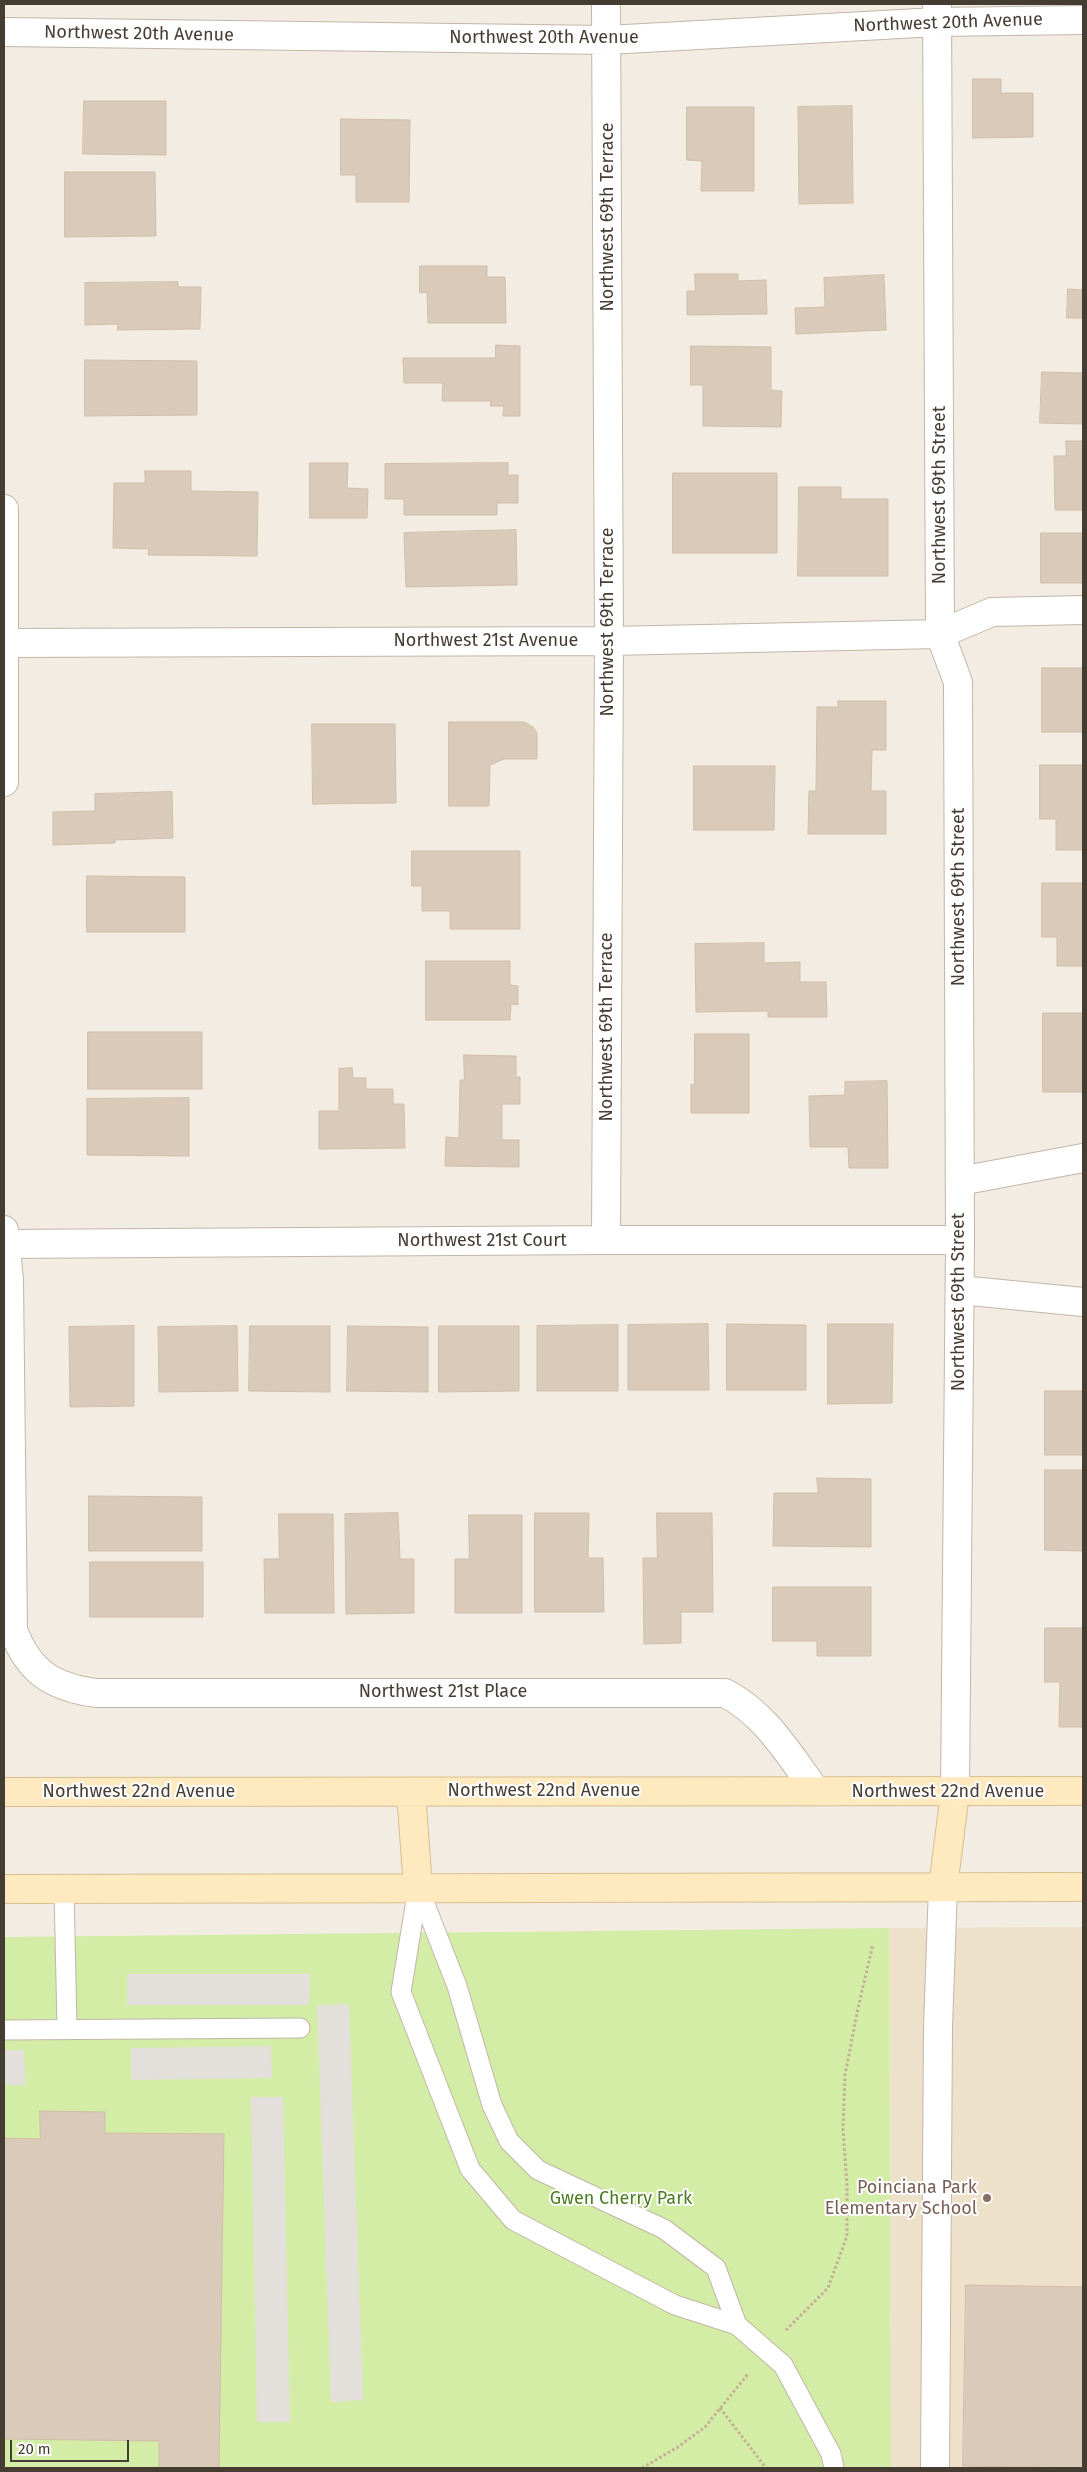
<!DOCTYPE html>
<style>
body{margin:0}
#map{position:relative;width:1087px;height:2472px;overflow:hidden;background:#f3ece2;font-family:"Fira Sans",sans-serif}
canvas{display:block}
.frame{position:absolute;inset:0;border:5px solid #453c32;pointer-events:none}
.scale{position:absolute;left:10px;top:2440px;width:119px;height:22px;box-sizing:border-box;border:2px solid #453c32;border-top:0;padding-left:6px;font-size:15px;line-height:18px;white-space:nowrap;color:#453c32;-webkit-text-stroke:4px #fff;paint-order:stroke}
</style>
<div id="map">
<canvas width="1087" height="2472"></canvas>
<div class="frame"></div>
<div class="scale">20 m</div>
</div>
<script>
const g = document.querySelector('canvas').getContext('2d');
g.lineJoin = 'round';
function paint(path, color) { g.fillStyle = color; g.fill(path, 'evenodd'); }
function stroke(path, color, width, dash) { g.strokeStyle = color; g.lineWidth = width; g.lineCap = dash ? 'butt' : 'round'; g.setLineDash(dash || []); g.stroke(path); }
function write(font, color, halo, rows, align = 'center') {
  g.font = font + ' "Fira Sans",sans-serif'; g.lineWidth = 4; g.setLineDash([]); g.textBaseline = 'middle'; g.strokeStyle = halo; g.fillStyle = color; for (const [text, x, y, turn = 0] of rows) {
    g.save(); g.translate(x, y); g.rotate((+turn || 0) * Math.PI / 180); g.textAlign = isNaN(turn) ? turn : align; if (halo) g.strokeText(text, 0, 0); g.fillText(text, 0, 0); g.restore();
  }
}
const education = new Path2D(`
 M 1083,1927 L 1083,2468 L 891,2468 L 889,1928 Z`);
const green = new Path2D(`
 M 889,1928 L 891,2468 L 4,2468 L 4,1937 Z`);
const parking = new Path2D(`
 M 127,1974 L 310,1974 L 309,2005 L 127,2005 Z
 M 349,2004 L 363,2400 L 331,2402 L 317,2005 Z
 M 271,2046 L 272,2078 L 131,2080 L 131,2048 Z
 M 4,2050 L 24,2050 L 25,2085 L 4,2085 Z
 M 251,2097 L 283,2097 L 290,2422 L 257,2422 Z`);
const building = new Path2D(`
 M 973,79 L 1001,79 L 1001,93 L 1033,93 L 1033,137 L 973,138 Z
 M 84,101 L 166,101 L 166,155 L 83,154 Z
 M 852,106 L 853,203 L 799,204 L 798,107 Z
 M 687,107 L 754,107 L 754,191 L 701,191 L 702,161 L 687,160 Z
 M 341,119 L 410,120 L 409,202 L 356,202 L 356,175 L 341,175 Z
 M 65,172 L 155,172 L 156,236 L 65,237 Z
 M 420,266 L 487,266 L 487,277 L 505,277 L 506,323 L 428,323 L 427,292 L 420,293 Z
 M 695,274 L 738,274 L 738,281 L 766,280 L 767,314 L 687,315 L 687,291 L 695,291 Z
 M 884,275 L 886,330 L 796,334 L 795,308 L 825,307 L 824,278 Z
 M 178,282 L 178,287 L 201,287 L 200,329 L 117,330 L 118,324 L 85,325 L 85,283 Z
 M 1068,289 L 1083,290 L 1083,318 L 1067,318 Z
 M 496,345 L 520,346 L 520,416 L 503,416 L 504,406 L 490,406 L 491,401 L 442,401 L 443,383 L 404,383 L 403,358 L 495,358 Z
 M 691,346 L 771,347 L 771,390 L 782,391 L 781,427 L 703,426 L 703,385 L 691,385 Z
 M 85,360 L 197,361 L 197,415 L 85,416 Z
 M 1042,372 L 1083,373 L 1083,424 L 1040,423 Z
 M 1066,441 L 1083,441 L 1083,510 L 1055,510 L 1054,456 L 1066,456 Z
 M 310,463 L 348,463 L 347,488 L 368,489 L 367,518 L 310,518 Z
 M 508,463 L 508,475 L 518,475 L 518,503 L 497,503 L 497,515 L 404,515 L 404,499 L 385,499 L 385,464 Z
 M 145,471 L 191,471 L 191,491 L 258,492 L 257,556 L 148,555 L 149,549 L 113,548 L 114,483 L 145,483 Z
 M 673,473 L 777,473 L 777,553 L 673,553 Z
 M 799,487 L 841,487 L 841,499 L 888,499 L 888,576 L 798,576 Z
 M 516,530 L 517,585 L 406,587 L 404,533 Z
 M 1041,533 L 1083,533 L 1083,583 L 1041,583 Z
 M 1042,668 L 1083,668 L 1083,732 L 1042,732 Z
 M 838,701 L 886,701 L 886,750 L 872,750 L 871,791 L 886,791 L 886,834 L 808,834 L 809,791 L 816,791 L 817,707 L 838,707 Z
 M 449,722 L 524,722 L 533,727 L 537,733 L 537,759 L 504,759 L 490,765 L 489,806 L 449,806 Z
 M 312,724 L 395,724 L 396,803 L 313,804 Z
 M 1040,765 L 1083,765 L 1083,850 L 1056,850 L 1056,819 L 1040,819 Z
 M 694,766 L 775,766 L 774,830 L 694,830 Z
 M 172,792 L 173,838 L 115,840 L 115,843 L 53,845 L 53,812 L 95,811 L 95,794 Z
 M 412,851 L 520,851 L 520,929 L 450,929 L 450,911 L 422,911 L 422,886 L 412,886 Z
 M 87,876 L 185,877 L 185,932 L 87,932 Z
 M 1042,883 L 1083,883 L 1083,966 L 1057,966 L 1057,937 L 1042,937 Z
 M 764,943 L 764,963 L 800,962 L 800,982 L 826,982 L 827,1017 L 768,1017 L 768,1011 L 696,1012 L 695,944 Z
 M 426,961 L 510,961 L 510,985 L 518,986 L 518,1005 L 511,1004 L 510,1020 L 426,1020 Z
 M 1043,1013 L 1083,1013 L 1083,1092 L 1043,1092 Z
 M 88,1032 L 202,1032 L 202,1089 L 88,1089 Z
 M 695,1034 L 749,1034 L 749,1113 L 691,1113 L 691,1084 L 694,1085 Z
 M 464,1055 L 516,1056 L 516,1077 L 520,1077 L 520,1104 L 502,1104 L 502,1140 L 519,1140 L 519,1167 L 445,1166 L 446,1137 L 459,1138 L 460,1080 L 464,1080 Z
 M 352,1068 L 353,1078 L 366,1078 L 366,1089 L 393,1089 L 393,1104 L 404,1104 L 405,1148 L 319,1149 L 319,1111 L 339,1111 L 339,1069 Z
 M 887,1081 L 888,1168 L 849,1168 L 848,1147 L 810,1147 L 809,1096 L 845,1095 L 845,1082 Z
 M 189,1098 L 189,1156 L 87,1155 L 87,1099 Z
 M 708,1324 L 709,1390 L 628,1390 L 628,1325 Z
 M 727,1324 L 806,1325 L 806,1390 L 727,1390 Z
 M 828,1324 L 893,1324 L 892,1403 L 828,1404 Z
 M 618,1325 L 618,1391 L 537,1391 L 537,1326 Z
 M 134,1326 L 134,1406 L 70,1407 L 69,1327 Z
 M 237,1326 L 238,1391 L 159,1392 L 158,1327 Z
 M 250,1326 L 330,1326 L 330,1392 L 249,1391 Z
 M 348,1326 L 428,1327 L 428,1392 L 347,1391 Z
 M 439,1326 L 519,1326 L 519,1391 L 439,1392 Z
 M 1045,1391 L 1083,1391 L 1083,1455 L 1045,1455 Z
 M 1045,1470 L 1083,1470 L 1083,1551 L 1045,1550 Z
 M 817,1478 L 871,1479 L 871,1547 L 773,1546 L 774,1493 L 818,1493 Z
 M 89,1496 L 202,1497 L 202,1551 L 89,1551 Z
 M 398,1513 L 400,1559 L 414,1559 L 414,1613 L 346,1614 L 345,1514 Z
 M 535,1513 L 589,1513 L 588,1558 L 603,1558 L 604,1612 L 535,1612 Z
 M 657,1513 L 712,1513 L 713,1612 L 681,1612 L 681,1643 L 644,1644 L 643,1558 L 657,1558 Z
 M 279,1514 L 333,1514 L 334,1613 L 265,1613 L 264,1559 L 279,1559 Z
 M 469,1515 L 522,1515 L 522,1613 L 455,1613 L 455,1559 L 469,1559 Z
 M 90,1562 L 203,1562 L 203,1617 L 90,1617 Z
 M 773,1587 L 871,1587 L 871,1656 L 817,1656 L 817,1641 L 773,1641 Z
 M 1045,1628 L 1083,1628 L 1083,1727 L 1059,1727 L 1060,1682 L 1045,1682 Z
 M 40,2111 L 105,2112 L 105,2133 L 224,2134 L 219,2468 L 159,2468 L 159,2441 L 4,2439 L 4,2138 L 40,2139 Z
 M 966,2285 L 1083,2287 L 1083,2468 L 963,2466 Z`);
const path = new Path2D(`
 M 786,2330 L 828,2288 L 847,2236 L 847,2185 L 843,2129 L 845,2075 L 858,2008 L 873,1944
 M 720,2408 L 766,2468
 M 642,2468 L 678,2447 L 705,2427 L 748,2374`);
const service = new Path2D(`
 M 418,1888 L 401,1992 L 470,2169 L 513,2220 L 675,2305 L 737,2325 L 783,2365 L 831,2454 L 834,2468
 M 64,1889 L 67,2028
 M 419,1889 L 457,1986 L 492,2105 L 509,2141 L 538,2170 L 664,2229 L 716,2268 L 737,2325
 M 4,2030 L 300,2028`);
const minor = new Path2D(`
 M 937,4 L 940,634 L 958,682 L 960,1240 L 955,1793
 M 4,32 L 607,40 L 937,22 L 1083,20
 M 4,509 L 4,782
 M 4,643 L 609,641 L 940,634 L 992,612 L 1083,610
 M 960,1181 L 1083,1158
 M 4,1230 L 9,1280 L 13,1630 C 29,1672 52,1687 96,1693 L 725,1693 C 766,1714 789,1755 816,1791
 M 606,1240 L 609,641 L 606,4
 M 4,1244 L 606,1240 L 960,1240
 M 960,1290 L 1083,1302
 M 935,2468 L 938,2027 L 943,1887`);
const secondary = new Path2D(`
 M 4,1792 L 1083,1791
 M 411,1792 L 418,1888
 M 943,1887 L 955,1793
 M 4,1889 L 1083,1887`);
const markers = [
 [987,2198,5,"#8d6e63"]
];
const streetNames = [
 ["Northwest 20th Avenue",948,23,-2],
 ["Northwest 20th Avenue",139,34,1],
 ["Northwest 20th Avenue",544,38],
 ["Northwest 69th Terrace",608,217,-90],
 ["Northwest 69th Street",940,495,-90],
 ["Northwest 69th Terrace",608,622,-90],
 ["Northwest 21st Avenue",486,641],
 ["Northwest 69th Street",959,897,-90],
 ["Northwest 69th Terrace",607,1027,-90],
 ["Northwest 21st Court",482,1241],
 ["Northwest 69th Street",959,1302,-90],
 ["Northwest 21st Place",443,1692],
 ["Northwest 22nd Avenue",544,1791],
 ["Northwest 22nd Avenue",139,1792],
 ["Northwest 22nd Avenue",948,1792]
];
const educationNames = [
 ["Poinciana Park",977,2188],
 ["Elementary School",977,2209]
];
const parkNames = [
 ["Gwen Cherry Park",621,2199]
];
paint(education, '#eee1ca');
paint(green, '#d3eca6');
paint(parking, '#e3dfdb');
paint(building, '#d9cab9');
stroke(building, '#d1bea9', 1);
stroke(service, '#c2b6a7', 21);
stroke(minor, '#c2b6a7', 30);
stroke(secondary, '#d8be8c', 30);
stroke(path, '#c3ae94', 3, [2.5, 2.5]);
stroke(service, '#fff', 19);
stroke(minor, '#fff', 28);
stroke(secondary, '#ffeac0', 28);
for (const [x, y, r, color] of markers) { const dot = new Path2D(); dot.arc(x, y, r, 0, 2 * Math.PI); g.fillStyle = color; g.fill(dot); stroke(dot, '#fff', 2); }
write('18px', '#453c32', '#fff', streetNames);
write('18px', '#785e54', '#fff', educationNames, 'right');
write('18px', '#4b7c20', '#fff', parkNames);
</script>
